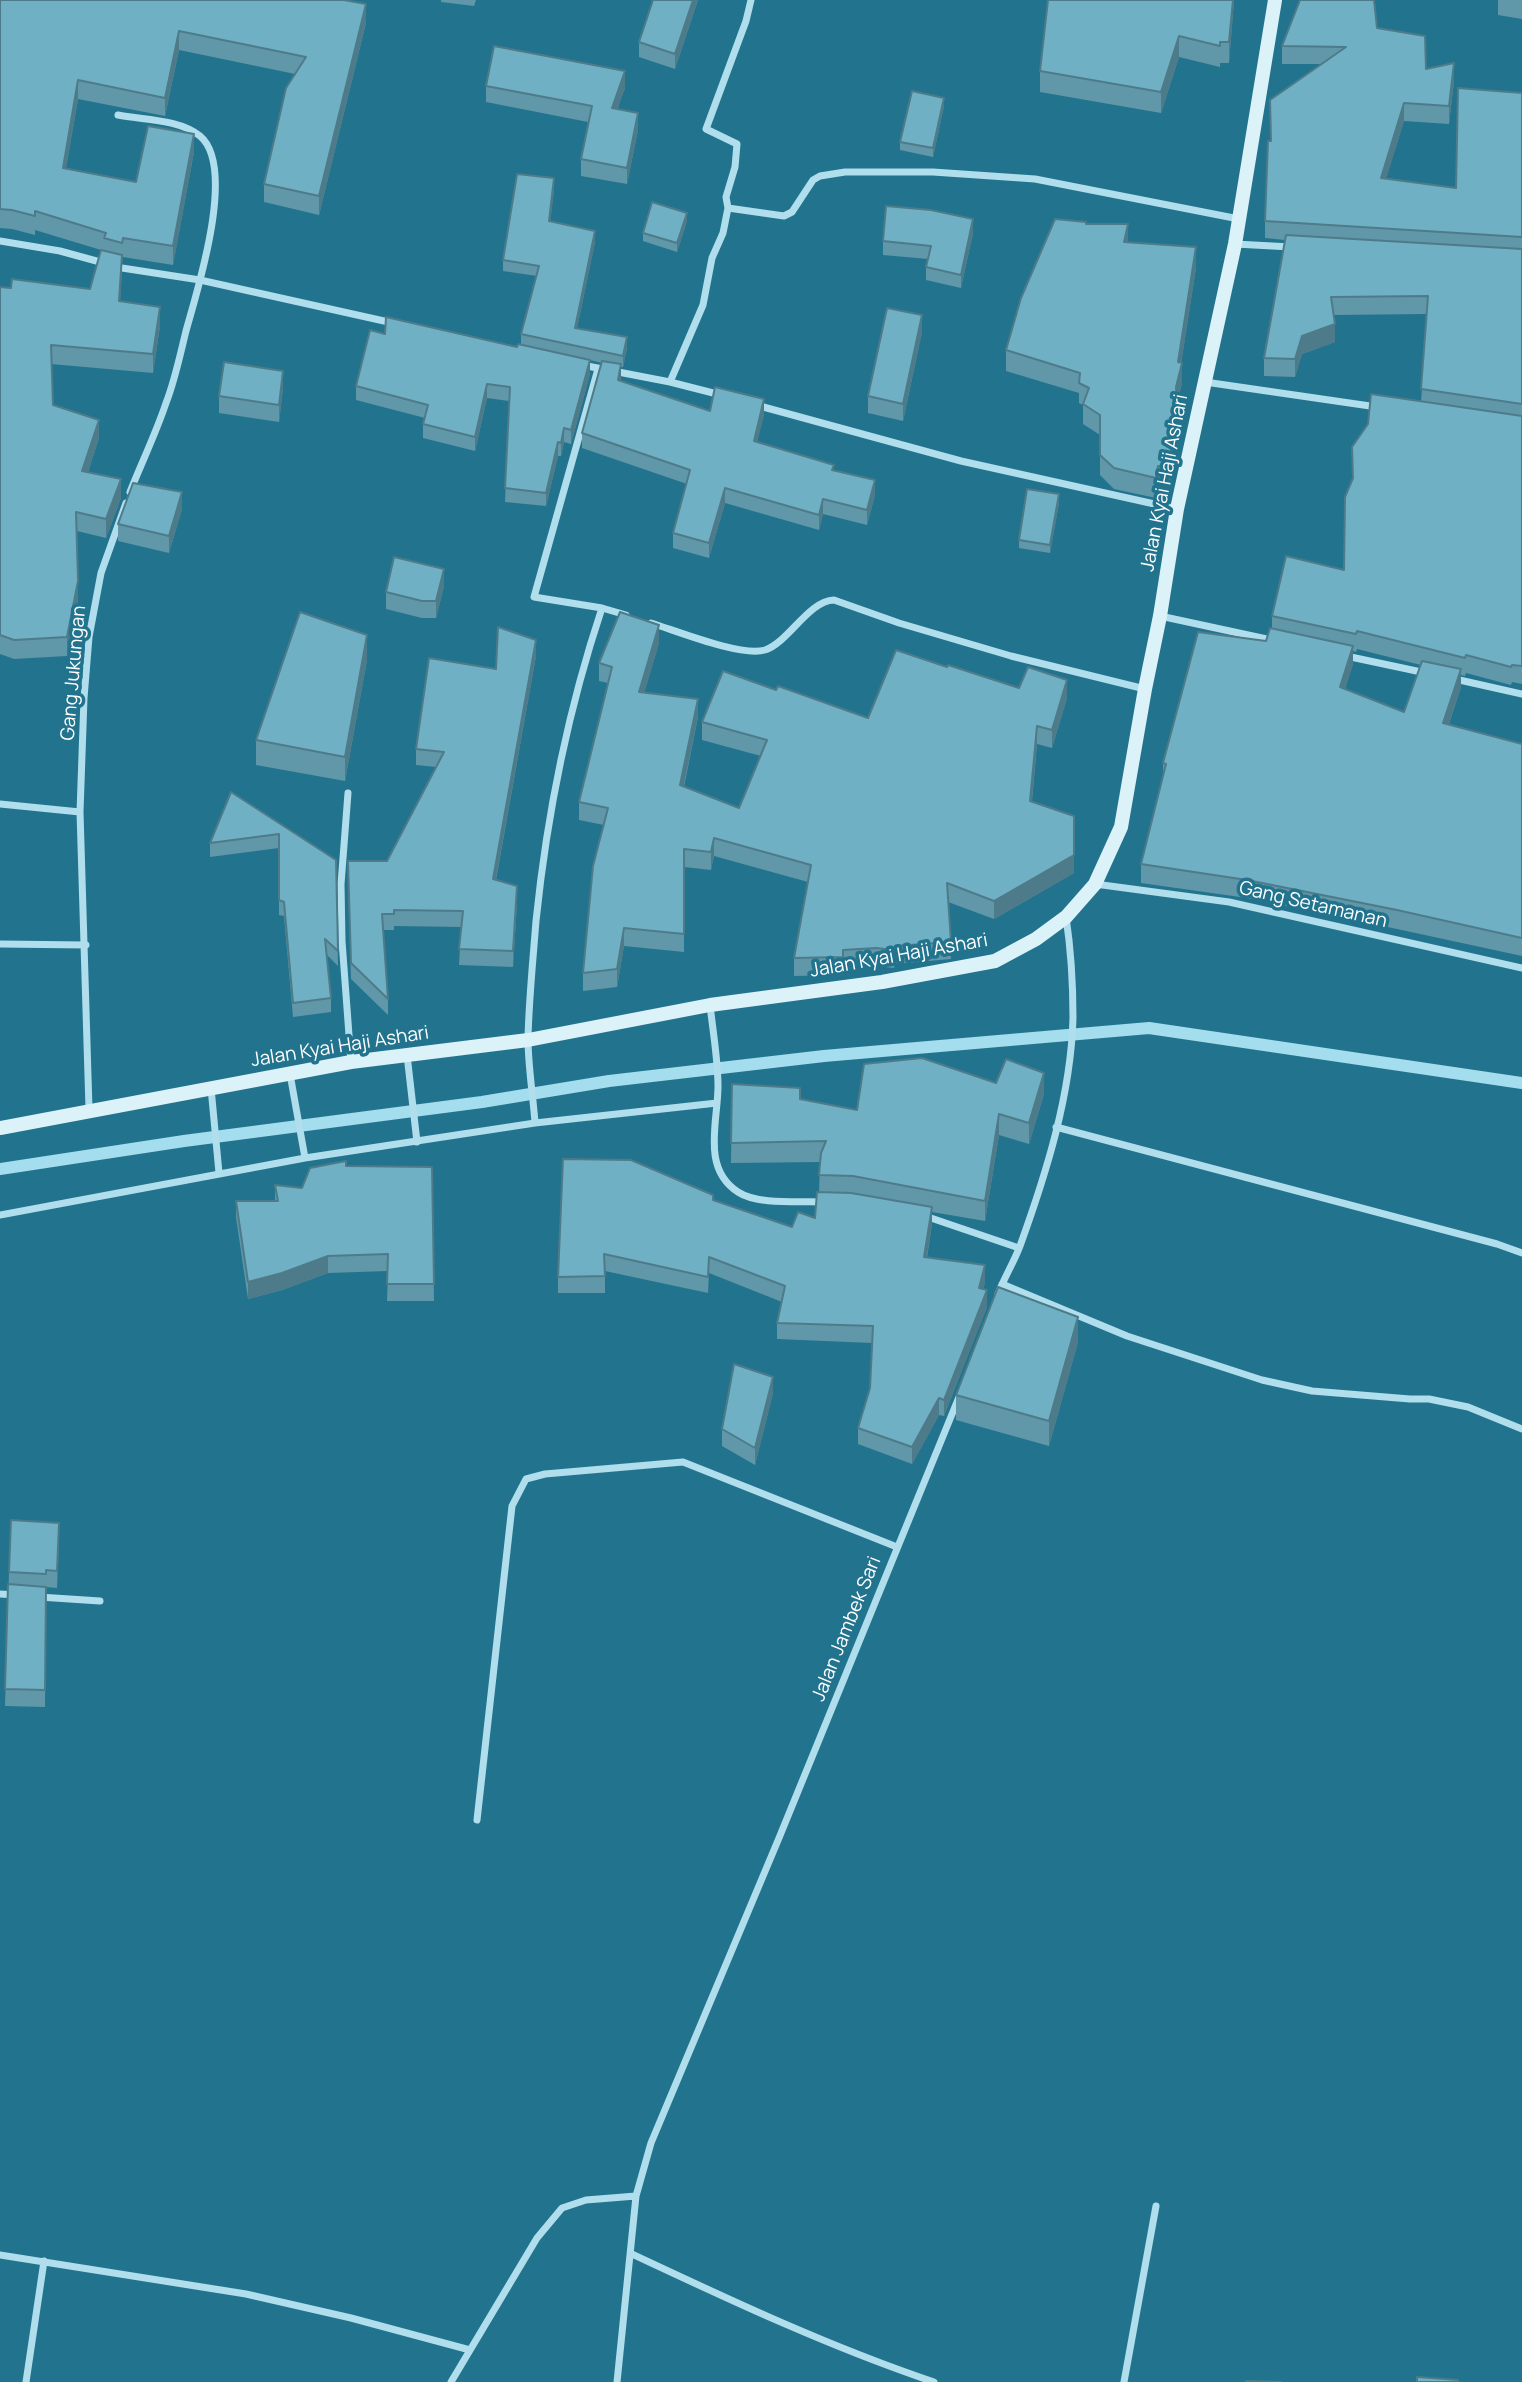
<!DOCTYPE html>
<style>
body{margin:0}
canvas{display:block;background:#22738d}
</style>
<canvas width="1522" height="2382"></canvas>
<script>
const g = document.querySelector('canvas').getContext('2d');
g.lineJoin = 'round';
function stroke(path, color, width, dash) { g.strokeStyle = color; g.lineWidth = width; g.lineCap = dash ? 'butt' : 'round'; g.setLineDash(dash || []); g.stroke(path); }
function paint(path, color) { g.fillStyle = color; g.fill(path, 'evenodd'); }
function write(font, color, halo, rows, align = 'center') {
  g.font = font + ' Manrope,sans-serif'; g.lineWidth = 7; g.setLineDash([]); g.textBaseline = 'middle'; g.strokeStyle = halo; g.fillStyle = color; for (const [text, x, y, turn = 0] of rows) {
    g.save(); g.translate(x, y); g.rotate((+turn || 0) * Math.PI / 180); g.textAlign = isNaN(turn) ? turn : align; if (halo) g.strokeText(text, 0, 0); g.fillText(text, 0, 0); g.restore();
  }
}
const stream = new Path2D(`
 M 0,1169 L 184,1141 L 482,1102 L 609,1081 L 824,1056 L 1149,1028 L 1522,1083`);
const minor = new Path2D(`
 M 118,115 C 143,120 179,119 200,136 C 237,167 197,291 186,331 C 180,355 175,380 166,403 C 156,433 142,462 130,492
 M 728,208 L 784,216 L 792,212 L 813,180 L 820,176 L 845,172 L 933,172 L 1035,179 L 1239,219
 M 0,241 L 60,251 L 122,268 L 200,280 L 393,323
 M 1235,244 L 1291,247
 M 582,365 L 670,382 L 721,395
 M 598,369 L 534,597 L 602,608 L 626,615
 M 670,382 L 703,305 L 712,258 L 723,233 L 728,208 L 726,197 L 735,167 L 737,144 L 706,129 L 746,21 L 751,0
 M 1205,382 L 1377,407
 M 756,405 L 961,461 L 1177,509
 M 1160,616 L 1276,641
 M 651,623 C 677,631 741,657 765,650 C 789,642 808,601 834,600 L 899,623 L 1011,656 L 1145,689
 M 1346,656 L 1426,673
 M 1455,679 L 1522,694
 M 348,793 L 341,884 L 342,941 L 351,1062
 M 0,804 L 80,812
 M 1095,884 L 1229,902 L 1522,968
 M 0,944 L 86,945
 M 710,1005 C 713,1032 718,1060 718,1086 C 718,1122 701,1168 738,1192 C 757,1205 800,1201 823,1202
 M 407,1055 L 417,1142
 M 290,1074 L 305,1158
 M 211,1088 L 219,1173
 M 89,1109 L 80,812 L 84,698 L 89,637 L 101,573 L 126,503
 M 535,1123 C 533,1095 528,1066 528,1038 C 529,998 533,960 536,921 C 547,814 568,710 602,608
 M 1056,1127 L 1497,1244 L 1522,1253
 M 0,1215 L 305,1158 L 535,1123 L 717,1103
 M 925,1216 L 1019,1248
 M 1002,1284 L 1127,1336 L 1262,1380 L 1312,1391 L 1410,1399 L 1429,1399 L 1468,1407 L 1522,1429
 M 998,1294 C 1004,1278 1014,1262 1020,1246 C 1046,1174 1071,1095 1073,1018 C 1073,984 1071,950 1066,917
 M 0,1594 L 17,1595
 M 39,1597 L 100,1601
 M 477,1820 L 512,1506 L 526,1479 L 545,1474 L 683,1462 L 897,1547
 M 632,2254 C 730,2300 830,2347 934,2382
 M 0,2255 L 246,2294 L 351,2318 L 470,2350
 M 26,2382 L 44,2261
 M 451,2382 L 537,2238 L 562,2208 L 586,2200 L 636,2196
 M 617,2382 L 636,2196 L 651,2143 L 779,1838 L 959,1397
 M 1124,2382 L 1156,2206`);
const secondary = new Path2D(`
 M 0,1128 L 351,1062 L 528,1040 L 710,1005 L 882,982 L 995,961 L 1036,939 L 1066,917 L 1095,884 L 1121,827 L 1145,689 L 1160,616 L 1177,509 L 1235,244 L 1275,0`);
const wall = new Path2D(`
 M 0,0 L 366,23 L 319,215 L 264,202 L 264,184 L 295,74 L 179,50 L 165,116 L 78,99 L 66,168 L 136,182 L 194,152 L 173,265 L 123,257 L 122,262 L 120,301 L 160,326 L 153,373 L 51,364 L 53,405 L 99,438 L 88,472 L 121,498 L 106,538 L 77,531 L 78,600 L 67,656 L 14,659 L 0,654 L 0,287 L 90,289 L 101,250 L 35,230 L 35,235 L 12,229 L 0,228 Z
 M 441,0 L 476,0 L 474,6 L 441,2 Z
 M 653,0 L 698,0 L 675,69 L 639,57 L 639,42 Z
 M 1047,0 L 1234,0 L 1229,63 L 1220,63 L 1220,67 L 1179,57 L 1161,113 L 1040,92 L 1040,71 L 1048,2 Z
 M 1498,0 L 1522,0 L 1522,19 L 1498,15 Z
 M 1377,28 L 1426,69 L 1454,81 L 1449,124 L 1404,121 L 1386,178 L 1456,188 L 1522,93 L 1522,684 L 1512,682 L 1511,685 L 1466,673 L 1465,676 L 1461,675 L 1461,687 L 1449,724 L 1522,744 L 1522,956 L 1397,929 L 1247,898 L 1141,883 L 1141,864 L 1163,777 L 1163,763 L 1266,641 L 1272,628 L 1272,616 L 1344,570 L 1353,480 L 1352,447 L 1421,402 L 1427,314 L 1334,315 L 1335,342 L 1302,354 L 1295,377 L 1264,376 L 1264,358 L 1285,240 L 1265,238 L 1265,221 L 1271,141 L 1270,100 L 1321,64 L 1282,64 L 1282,46 ZM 1357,649 L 1421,665 L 1404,712 L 1345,689 L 1353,664 L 1353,651 L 1356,652 Z
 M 486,86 L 625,88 L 617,109 L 638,130 L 627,184 L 581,176 L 581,159 L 588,122 L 486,102 Z
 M 944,106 L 933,157 L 900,150 L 900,142 Z
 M 554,190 L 550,222 L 595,242 L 577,328 L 627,348 L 623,367 L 621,367 L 621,381 L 710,411 L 764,414 L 757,442 L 834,470 L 875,495 L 867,525 L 823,514 L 819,530 L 725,503 L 709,558 L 673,548 L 673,533 L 687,484 L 582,448 L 582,433 L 602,363 L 590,360 L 590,374 L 571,444 L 564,442 L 561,456 L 558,456 L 546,506 L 505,502 L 509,401 L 487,398 L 475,451 L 423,438 L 423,424 L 425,418 L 356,400 L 356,386 L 385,334 L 517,347 L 521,344 L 521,334 L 537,276 L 503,271 L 503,260 Z
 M 687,221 L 677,252 L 643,241 L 643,233 Z
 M 1086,224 L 1128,243 L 1196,268 L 1181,363 L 1182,383 L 1177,403 L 1179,454 L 1177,462 L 1172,461 L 1170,486 L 1158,486 L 1156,498 L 1114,489 L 1100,475 L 1100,435 L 1083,424 L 1083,405 L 1079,403 L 1079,393 L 1006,371 L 1006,350 Z
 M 973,233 L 961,288 L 926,280 L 926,267 L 928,259 L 883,255 L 883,241 Z
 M 922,332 L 903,421 L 868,413 L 868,396 Z
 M 283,388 L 279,422 L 219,413 L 219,396 Z
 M 1059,503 L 1050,553 L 1019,548 L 1019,540 Z
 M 182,509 L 169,553 L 118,541 L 118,524 Z
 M 444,586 L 436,618 L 422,618 L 386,609 L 386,592 Z
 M 659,643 L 644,693 L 698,717 L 684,787 L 739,808 L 761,756 L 702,740 L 702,722 L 776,690 L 868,718 L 947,667 L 1019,688 L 1067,698 L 1052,748 L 1037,744 L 1032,801 L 1074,873 L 994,919 L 948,902 L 951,959 L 895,964 L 894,968 L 876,966 L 843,968 L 843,975 L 794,976 L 794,958 L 808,882 L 714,856 L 711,870 L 684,867 L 684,952 L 624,946 L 617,987 L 583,991 L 583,973 L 604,825 L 579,820 L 579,802 L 608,683 L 599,681 L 599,663 Z
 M 536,656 L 496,880 L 517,902 L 513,967 L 459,965 L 461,927 L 394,926 L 394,930 L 383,930 L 388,999 L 388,1015 L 351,979 L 348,877 L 387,861 L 436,767 L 416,765 L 416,749 L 496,669 Z
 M 367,660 L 345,781 L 256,765 L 256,740 Z
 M 231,792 L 336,860 L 338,966 L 327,955 L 331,998 L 331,1012 L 293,1017 L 284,916 L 279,915 L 279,848 L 210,857 L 210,843 Z
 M 996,1083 L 1044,1094 L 1029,1144 L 999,1135 L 985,1221 L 932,1212 L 932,1224 L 927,1258 L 985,1282 L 983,1289 L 987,1307 L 944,1416 L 939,1415 L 912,1464 L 858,1444 L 858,1428 L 870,1388 L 872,1343 L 777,1339 L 777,1323 L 782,1302 L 709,1273 L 708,1293 L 605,1271 L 605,1293 L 558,1293 L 558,1277 L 713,1200 L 792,1227 L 815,1218 L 819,1192 L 820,1162 L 731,1163 L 732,1084 L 800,1099 L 857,1110 Z
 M 346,1166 L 432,1167 L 434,1301 L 387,1301 L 388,1271 L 328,1273 L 282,1290 L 248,1299 L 236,1217 L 236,1201 L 275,1201 L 275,1185 L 302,1188 Z
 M 1078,1342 L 1049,1446 L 956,1420 L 956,1395 Z
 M 773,1393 L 755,1465 L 722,1446 L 722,1429 Z
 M 59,1540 L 57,1588 L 46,1587 L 45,1707 L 5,1706 L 9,1572 Z`);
const shadedWall = new Path2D(`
 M 693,0 L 698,0 L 675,69 L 675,54 Z
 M 1233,0 L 1234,0 L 1229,63 L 1229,42 Z
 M 366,4 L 366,23 L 319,215 L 319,196 Z
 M 179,31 L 179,50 L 165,116 L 165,98 Z
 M 1179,36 L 1179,57 L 1161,113 L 1161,92 Z
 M 1454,63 L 1454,81 L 1449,124 L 1449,106 Z
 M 625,71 L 625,88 L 612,125 L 612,108 Z
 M 78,80 L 78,99 L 63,186 L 63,168 Z
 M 944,98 L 944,106 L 933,157 L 933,148 Z
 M 1404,103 L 1404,121 L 1381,196 L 1381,178 Z
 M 638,113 L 638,130 L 627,184 L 627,168 Z
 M 194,134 L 194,152 L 173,265 L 173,246 Z
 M 554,178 L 554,190 L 549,232 L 549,221 Z
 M 687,213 L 687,221 L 677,252 L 677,243 Z
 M 973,219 L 973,233 L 961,288 L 961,275 Z
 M 1128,224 L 1128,244 L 1124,242 Z
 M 595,231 L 595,242 L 575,339 L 575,328 Z
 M 1196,247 L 1196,268 L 1180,371 L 1182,363 L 1182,383 L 1176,407 L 1176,387 L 1178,362 Z
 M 122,255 L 122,274 L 119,319 L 119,301 Z
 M 160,307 L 160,326 L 153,373 L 153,354 Z
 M 922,315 L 922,332 L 903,421 L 903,404 Z
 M 1335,324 L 1335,342 L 1302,354 L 1295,377 L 1295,359 L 1302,336 Z
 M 627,337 L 627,348 L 623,367 L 623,356 Z
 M 590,360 L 590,374 L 571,444 L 571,430 Z
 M 621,364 L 621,379 L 618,395 L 618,380 Z
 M 283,371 L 283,388 L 279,422 L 279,405 Z
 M 487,384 L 487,398 L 475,451 L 475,437 Z
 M 764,399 L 764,414 L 754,456 L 754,441 Z
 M 99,420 L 99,438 L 82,490 L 82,471 Z
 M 564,428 L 564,442 L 561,456 L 561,443 Z
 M 1179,434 L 1179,454 L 1177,462 L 1177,442 Z
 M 1172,441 L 1172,461 L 1170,486 L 1170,466 Z
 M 558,442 L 558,456 L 546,506 L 546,493 Z
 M 1158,466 L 1158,486 L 1156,498 L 1156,478 Z
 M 121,479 L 121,498 L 106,538 L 106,519 Z
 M 875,480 L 875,495 L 867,525 L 867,510 Z
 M 725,488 L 725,503 L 709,558 L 709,543 Z
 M 182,492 L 182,509 L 169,553 L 169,536 Z
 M 1059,494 L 1059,503 L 1050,553 L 1050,545 Z
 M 823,499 L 823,514 L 819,530 L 819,515 Z
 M 444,569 L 444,586 L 436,618 L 436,601 Z
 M 78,581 L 78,600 L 67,656 L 67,637 Z
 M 659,625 L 659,643 L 639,710 L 639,692 Z
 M 367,635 L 367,660 L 345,781 L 345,757 Z
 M 536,640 L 536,656 L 493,895 L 493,879 Z
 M 1353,646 L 1353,664 L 1340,705 L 1340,687 Z
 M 1461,669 L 1461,687 L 1443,741 L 1443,723 Z
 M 1067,680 L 1067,698 L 1052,748 L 1052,730 Z
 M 698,699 L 698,717 L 680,803 L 680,785 Z
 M 1037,726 L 1037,744 L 1030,819 L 1030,801 Z
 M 1074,816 L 1074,873 L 994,919 L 994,901 Z
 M 714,838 L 714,856 L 711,870 L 711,852 Z
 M 517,886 L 517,902 L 513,967 L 513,951 Z
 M 624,928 L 624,946 L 617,987 L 617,969 Z
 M 1044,1073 L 1044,1094 L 1029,1144 L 1029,1123 Z
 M 999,1114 L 999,1135 L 985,1221 L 985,1201 Z
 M 932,1207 L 932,1224 L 924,1274 L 924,1257 Z
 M 328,1256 L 328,1273 L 282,1290 L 248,1299 L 248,1282 Z
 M 985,1265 L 985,1282 L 979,1304 L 979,1288 Z
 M 987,1290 L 987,1307 L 944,1416 L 944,1400 Z
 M 1078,1317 L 1078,1342 L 1049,1446 L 1049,1421 Z
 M 773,1377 L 773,1393 L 755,1465 L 755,1448 Z
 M 939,1398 L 939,1415 L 912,1464 L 912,1447 Z
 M 59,1523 L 59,1540 L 57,1588 L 57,1571 Z`);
const building = new Path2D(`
 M 0,0 L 344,0 L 366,4 L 319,196 L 264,184 L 286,88 L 306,57 L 179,31 L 165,98 L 78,80 L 63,168 L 136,182 L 148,126 L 194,134 L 173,246 L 123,238 L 122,243 L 104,238 L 106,233 L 35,211 L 35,216 L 12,210 L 0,209 Z
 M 653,0 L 693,0 L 675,54 L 639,42 Z
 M 1048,0 L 1233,0 L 1229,42 L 1220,42 L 1220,46 L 1179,36 L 1161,92 L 1040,71 Z
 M 1300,0 L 1374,0 L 1377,28 L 1425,36 L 1426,69 L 1454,63 L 1449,106 L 1404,103 L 1381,178 L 1456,188 L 1458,88 L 1522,93 L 1522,237 L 1265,221 L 1268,141 L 1271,141 L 1270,100 L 1346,47 L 1282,46 Z
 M 494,46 L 625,71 L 612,108 L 638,113 L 627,168 L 581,159 L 592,106 L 486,86 Z
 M 912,91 L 944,98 L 933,148 L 900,142 Z
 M 517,174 L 554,178 L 549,221 L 595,231 L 575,328 L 627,337 L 623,356 L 521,334 L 539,266 L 503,260 Z
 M 652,202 L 687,213 L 677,243 L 643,233 Z
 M 886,206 L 931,210 L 973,219 L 961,275 L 926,267 L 931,246 L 883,241 Z
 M 1055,219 L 1086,222 L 1086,224 L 1128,224 L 1124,242 L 1196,247 L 1178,362 L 1182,363 L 1176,387 L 1179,434 L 1177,442 L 1172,441 L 1170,466 L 1158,466 L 1156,478 L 1114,468 L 1100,455 L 1100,415 L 1083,404 L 1089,388 L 1079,383 L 1080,373 L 1006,350 L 1021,298 Z
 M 1286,235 L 1522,249 L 1522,404 L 1421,389 L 1428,296 L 1331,297 L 1335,324 L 1302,336 L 1295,359 L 1264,358 Z
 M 101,250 L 122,255 L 119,301 L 160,307 L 153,354 L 51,345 L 53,405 L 99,420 L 82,471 L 121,479 L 106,519 L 76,512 L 78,581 L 67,637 L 14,640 L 0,635 L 0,287 L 11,288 L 12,279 L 90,289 Z
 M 887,308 L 922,315 L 903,404 L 868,396 Z
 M 386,317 L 517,347 L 518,344 L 590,360 L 571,430 L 564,428 L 561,443 L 558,442 L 546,493 L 505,488 L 510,387 L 487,384 L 475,437 L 423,424 L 428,405 L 356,386 L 370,330 L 385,334 Z
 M 602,361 L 621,364 L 618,380 L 710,411 L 715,387 L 764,399 L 754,441 L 834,465 L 832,470 L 875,480 L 867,510 L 823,499 L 819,515 L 725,488 L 709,543 L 673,533 L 690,470 L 582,433 Z
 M 224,362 L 283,371 L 279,405 L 219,396 Z
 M 1371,394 L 1522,416 L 1522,666 L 1512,665 L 1511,667 L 1466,655 L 1465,658 L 1357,631 L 1356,634 L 1272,616 L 1286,556 L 1344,570 L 1345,497 L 1353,478 L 1352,447 L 1368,424 Z
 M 133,483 L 182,492 L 169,536 L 118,524 Z
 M 1027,489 L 1059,494 L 1050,545 L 1019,540 Z
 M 394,557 L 444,569 L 436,601 L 422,601 L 386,592 Z
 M 300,612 L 367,635 L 345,757 L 256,740 Z
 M 620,612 L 659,625 L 639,692 L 698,699 L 680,785 L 739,808 L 767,740 L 702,722 L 723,671 L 776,690 L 778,686 L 868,718 L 896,650 L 947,667 L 948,665 L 1019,688 L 1028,667 L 1067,680 L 1052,730 L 1037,726 L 1030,801 L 1074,816 L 1074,855 L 994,901 L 947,883 L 951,942 L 895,946 L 894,950 L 876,948 L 843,950 L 843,957 L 794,958 L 811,865 L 714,838 L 711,852 L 684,849 L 684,934 L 624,928 L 617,969 L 583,973 L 593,866 L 608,808 L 579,802 L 612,667 L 599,663 Z
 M 498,627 L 536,640 L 493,879 L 517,886 L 513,951 L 459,949 L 463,911 L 394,910 L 394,914 L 382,914 L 388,999 L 351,963 L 348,861 L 387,861 L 444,752 L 416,749 L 429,658 L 496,669 Z
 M 1270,628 L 1353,646 L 1340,687 L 1404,712 L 1422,661 L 1461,669 L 1443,723 L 1522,744 L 1522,938 L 1397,910 L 1247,880 L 1141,864 L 1166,764 L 1163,763 L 1198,632 L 1266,641 Z
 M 231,792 L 336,860 L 338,951 L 325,939 L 331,998 L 293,1003 L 284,902 L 279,900 L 279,834 L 210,843 Z
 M 922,1058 L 996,1083 L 1006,1059 L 1044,1073 L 1029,1123 L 999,1114 L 985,1201 L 853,1176 L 819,1175 L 821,1153 L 826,1141 L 731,1143 L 732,1084 L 800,1088 L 800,1099 L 857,1110 L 864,1064 Z
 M 563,1159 L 631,1160 L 713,1195 L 713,1200 L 792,1227 L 798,1212 L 815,1218 L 817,1192 L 851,1193 L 932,1207 L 924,1257 L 985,1265 L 979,1288 L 987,1290 L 944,1400 L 939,1398 L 912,1447 L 858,1428 L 870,1388 L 873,1326 L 777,1323 L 785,1286 L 709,1257 L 708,1277 L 604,1254 L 605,1276 L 558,1277 Z
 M 346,1161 L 346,1166 L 432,1167 L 434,1284 L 387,1284 L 388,1254 L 328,1256 L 282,1273 L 248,1282 L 236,1201 L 278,1201 L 275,1185 L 302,1188 L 310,1168 Z
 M 998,1287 L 1078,1317 L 1049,1421 L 956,1395 Z
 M 734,1364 L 773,1377 L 755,1448 L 722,1429 Z
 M 11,1520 L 59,1523 L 57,1571 L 46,1570 L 46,1574 L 9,1572 Z
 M 8,1584 L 46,1587 L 45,1690 L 5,1689 Z
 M 1417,2377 L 1458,2380 L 1458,2382 L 1417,2382 Z
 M 1246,2381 L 1281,2382 L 1246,2382 Z`);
const streetNames = [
 ["Jalan Kyai Haji Ashari",1165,483,-79],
 ["Gang Jukungan",74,673,-85],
 ["Gang Setamanan",1313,905,13],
 ["Jalan Kyai Haji Ashari",899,956,-10],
 ["Jalan Kyai Haji Ashari",340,1047,-9],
 ["Jalan Jambek Sari",847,1629,-68]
];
stroke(stream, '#a4dded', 12);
stroke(minor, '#b0deec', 7);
stroke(secondary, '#dcf2f9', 14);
paint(wall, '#6097a9');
paint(shadedWall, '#4e7b89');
paint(building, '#70b0c4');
stroke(building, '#4e7b89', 2);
write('19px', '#fff', '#22738d', streetNames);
</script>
